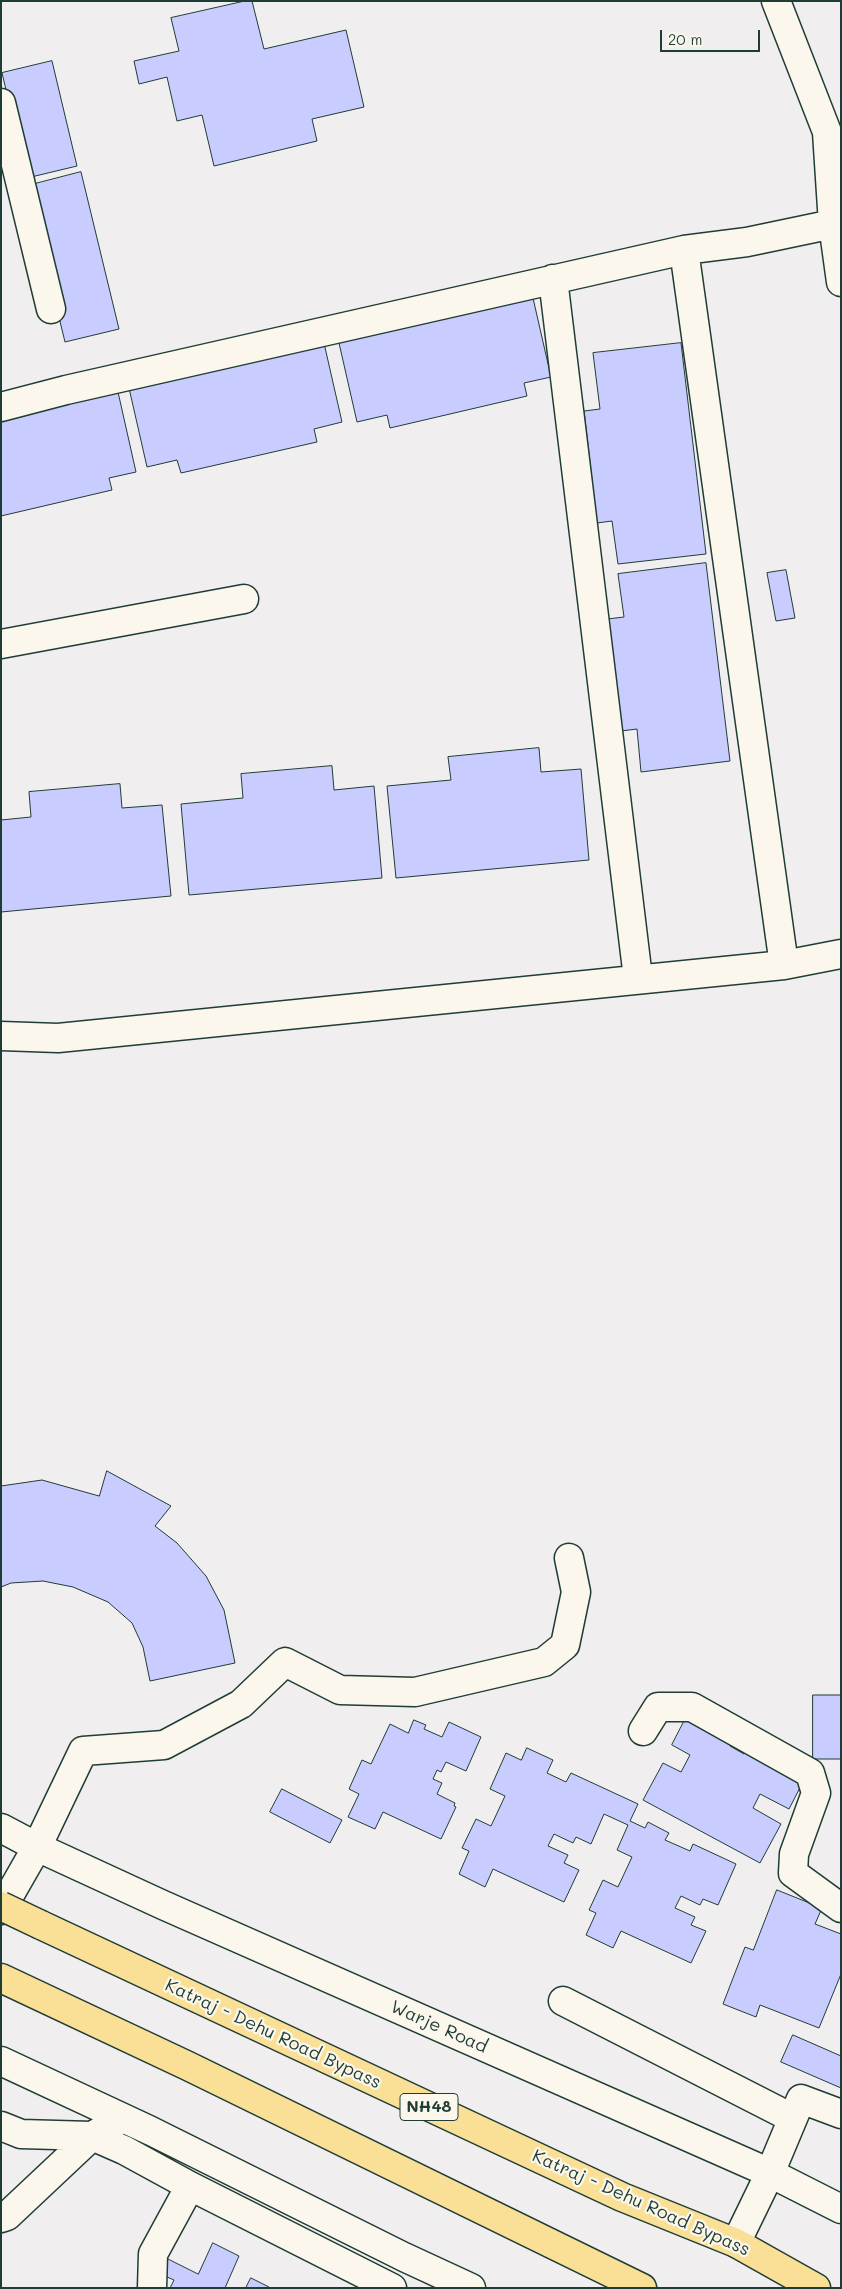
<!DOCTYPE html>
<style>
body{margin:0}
#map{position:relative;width:842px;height:2289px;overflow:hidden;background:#f1eef0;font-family:Mali,sans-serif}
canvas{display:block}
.frame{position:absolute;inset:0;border:2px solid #1f3d34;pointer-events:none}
.scale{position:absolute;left:660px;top:30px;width:100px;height:22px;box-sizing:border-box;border:2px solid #1f3d34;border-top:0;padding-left:6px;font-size:15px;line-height:18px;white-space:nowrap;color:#1f3d34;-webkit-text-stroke:4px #fbf7ec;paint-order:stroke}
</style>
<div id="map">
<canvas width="842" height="2289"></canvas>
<div class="frame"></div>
<div class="scale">20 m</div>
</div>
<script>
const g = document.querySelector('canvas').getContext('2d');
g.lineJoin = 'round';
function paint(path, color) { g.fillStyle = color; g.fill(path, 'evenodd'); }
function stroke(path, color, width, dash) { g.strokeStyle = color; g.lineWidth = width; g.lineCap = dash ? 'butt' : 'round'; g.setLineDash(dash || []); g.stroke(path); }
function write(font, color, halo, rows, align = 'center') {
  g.font = font + ' Mali,sans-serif'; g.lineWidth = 4.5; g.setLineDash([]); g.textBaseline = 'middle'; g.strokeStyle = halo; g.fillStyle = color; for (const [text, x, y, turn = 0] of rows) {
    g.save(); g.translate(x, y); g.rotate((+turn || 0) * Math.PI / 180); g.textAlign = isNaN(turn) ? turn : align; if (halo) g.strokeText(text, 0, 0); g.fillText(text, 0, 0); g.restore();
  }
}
const building = new Path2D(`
 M 245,1 L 252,1 L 264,49 L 346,30 L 364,107 L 312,119 L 317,141 L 214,166 L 202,115 L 177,121 L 167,77 L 139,84 L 134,61 L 179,51 L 171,18 Z
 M 52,61 L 77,166 L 27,178 L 2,73 Z
 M 81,172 L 119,329 L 65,342 L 27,186 Z
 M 533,298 L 551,377 L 524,383 L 527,396 L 390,428 L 387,415 L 357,422 L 339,343 Z
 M 324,343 L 342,422 L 314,429 L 317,442 L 181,473 L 177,460 L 147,467 L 129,388 Z
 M 681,343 L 706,554 L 618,564 L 612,521 L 597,523 L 584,411 L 600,409 L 593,353 Z
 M 118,392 L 136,472 L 109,478 L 112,490 L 1,516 L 1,419 Z
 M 706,563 L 730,761 L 641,772 L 637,729 L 621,731 L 607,619 L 624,617 L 618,574 Z
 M 786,570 L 795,618 L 776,621 L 767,573 Z
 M 539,748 L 541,772 L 581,769 L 589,860 L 396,878 L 387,786 L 451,780 L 448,757 Z
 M 332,766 L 334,790 L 374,786 L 382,878 L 189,895 L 181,804 L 243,798 L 241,774 Z
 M 120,784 L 122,808 L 162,805 L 171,896 L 1,912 L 1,820 L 31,817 L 29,792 Z
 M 107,1471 L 171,1506 L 155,1526 L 177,1543 L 206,1576 L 224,1610 L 235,1663 L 150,1681 L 143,1647 L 132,1623 L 108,1602 L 73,1587 L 43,1581 L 11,1583 L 1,1587 L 1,1486 L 42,1480 L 99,1496 Z
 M 813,1695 L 841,1695 L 841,1759 L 813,1759 Z
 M 689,1712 L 735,1737 L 730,1746 L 744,1754 L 749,1745 L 806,1776 L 789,1809 L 760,1794 L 753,1808 L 781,1824 L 760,1863 L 643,1800 L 663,1763 L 681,1772 L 690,1755 L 672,1745 Z
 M 414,1720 L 426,1725 L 424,1729 L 442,1737 L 449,1722 L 481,1737 L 466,1771 L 446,1762 L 441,1772 L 437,1770 L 433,1779 L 442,1783 L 437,1794 L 455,1803 L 454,1806 L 456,1807 L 441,1839 L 383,1812 L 375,1829 L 348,1817 L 359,1794 L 349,1789 L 362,1760 L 371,1764 L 390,1724 L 408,1733 Z
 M 527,1748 L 553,1760 L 547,1773 L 566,1782 L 571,1773 L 638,1804 L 630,1821 L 645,1828 L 648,1822 L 669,1833 L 665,1840 L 690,1851 L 693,1844 L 736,1864 L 718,1905 L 703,1899 L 700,1905 L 681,1896 L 675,1908 L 695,1917 L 691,1925 L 706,1931 L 691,1963 L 621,1931 L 613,1948 L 586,1935 L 596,1913 L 589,1910 L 603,1880 L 618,1887 L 632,1857 L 617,1850 L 628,1825 L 604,1814 L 591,1844 L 576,1837 L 573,1843 L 554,1834 L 548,1846 L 568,1855 L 564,1863 L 579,1870 L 564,1902 L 493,1869 L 485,1887 L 459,1874 L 469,1851 L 462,1848 L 476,1819 L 491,1826 L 505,1796 L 490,1789 L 506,1753 L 521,1760 Z
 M 282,1789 L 342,1820 L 330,1843 L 270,1812 Z
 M 777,1890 L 822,1908 L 815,1924 L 841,1934 L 841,1974 L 819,2028 L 760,2005 L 756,2017 L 723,2004 L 745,1947 L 753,1950 Z
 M 793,2035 L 841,2056 L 841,2088 L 781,2062 Z
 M 213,2243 L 239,2256 L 225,2288 L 170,2288 L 174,2280 L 158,2273 L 166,2258 L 198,2274 Z
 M 251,2278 L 269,2287 L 269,2288 L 246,2288 Z`);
const minor = new Path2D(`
 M 776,1 L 827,132 L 833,224 L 841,282
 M 1,103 L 51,309
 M 684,250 L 784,965
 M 553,279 L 638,978
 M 1,407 L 66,390 L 684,250 L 747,242 L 833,224
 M 1,644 L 244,599
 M 1,1036 L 58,1038 L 784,965 L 841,954
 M 643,1731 L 658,1707 L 692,1707 L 810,1773 L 816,1793 L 794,1854 L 793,1873 L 841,1908
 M 1,1828 L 37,1847 L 163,1905 L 770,2173 L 841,2209
 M 1,1910 L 37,1847 L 83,1751 L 164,1745 L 241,1704 L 285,1662 L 340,1690 L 415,1692 L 544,1662 L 565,1645 L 576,1592 L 569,1558
 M 563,2001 L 792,2118
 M 1,2061 L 151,2131 L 404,2257 L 471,2288
 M 123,2118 L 92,2136 L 124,2150 L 190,2186 L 392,2288
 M 1,2126 L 21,2134 L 92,2136
 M 1,2218 L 7,2216 L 92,2136
 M 736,2243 L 770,2173 L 801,2099 L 841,2114
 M 152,2288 L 153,2254 L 190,2186`);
const highway = new Path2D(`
 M 41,1925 L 622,2197 L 736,2243 L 816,2288
 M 1,1978 L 188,2066 L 642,2288`);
const highwayBridge = new Path2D(`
 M 1,1906 L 41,1925`);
const shields = [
 [429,2107,58]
];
const shieldNames = [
 ["NH48",429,2107]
];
const streetNames = [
 ["Warje Road",439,2027,24],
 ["Katraj - Dehu Road Bypass",273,2034,25],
 ["Katraj - Dehu Road Bypass",641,2203,24]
];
paint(building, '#c9ccfe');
stroke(building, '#1f3d34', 1);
stroke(minor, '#1f3d34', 31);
stroke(highway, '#1f3d34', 31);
stroke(minor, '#fbf7ec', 28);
stroke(highway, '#fadf96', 28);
stroke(highwayBridge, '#1f3d34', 31, []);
stroke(highwayBridge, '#fadf96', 28);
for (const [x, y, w] of shields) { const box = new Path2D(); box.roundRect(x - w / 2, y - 13.5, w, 27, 4); g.fillStyle = '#fbf7ec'; g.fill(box); stroke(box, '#1f3d34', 1); }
write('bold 16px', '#1f3d34', null, shieldNames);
write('18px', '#1f3d34', '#fbf7ec', streetNames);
</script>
